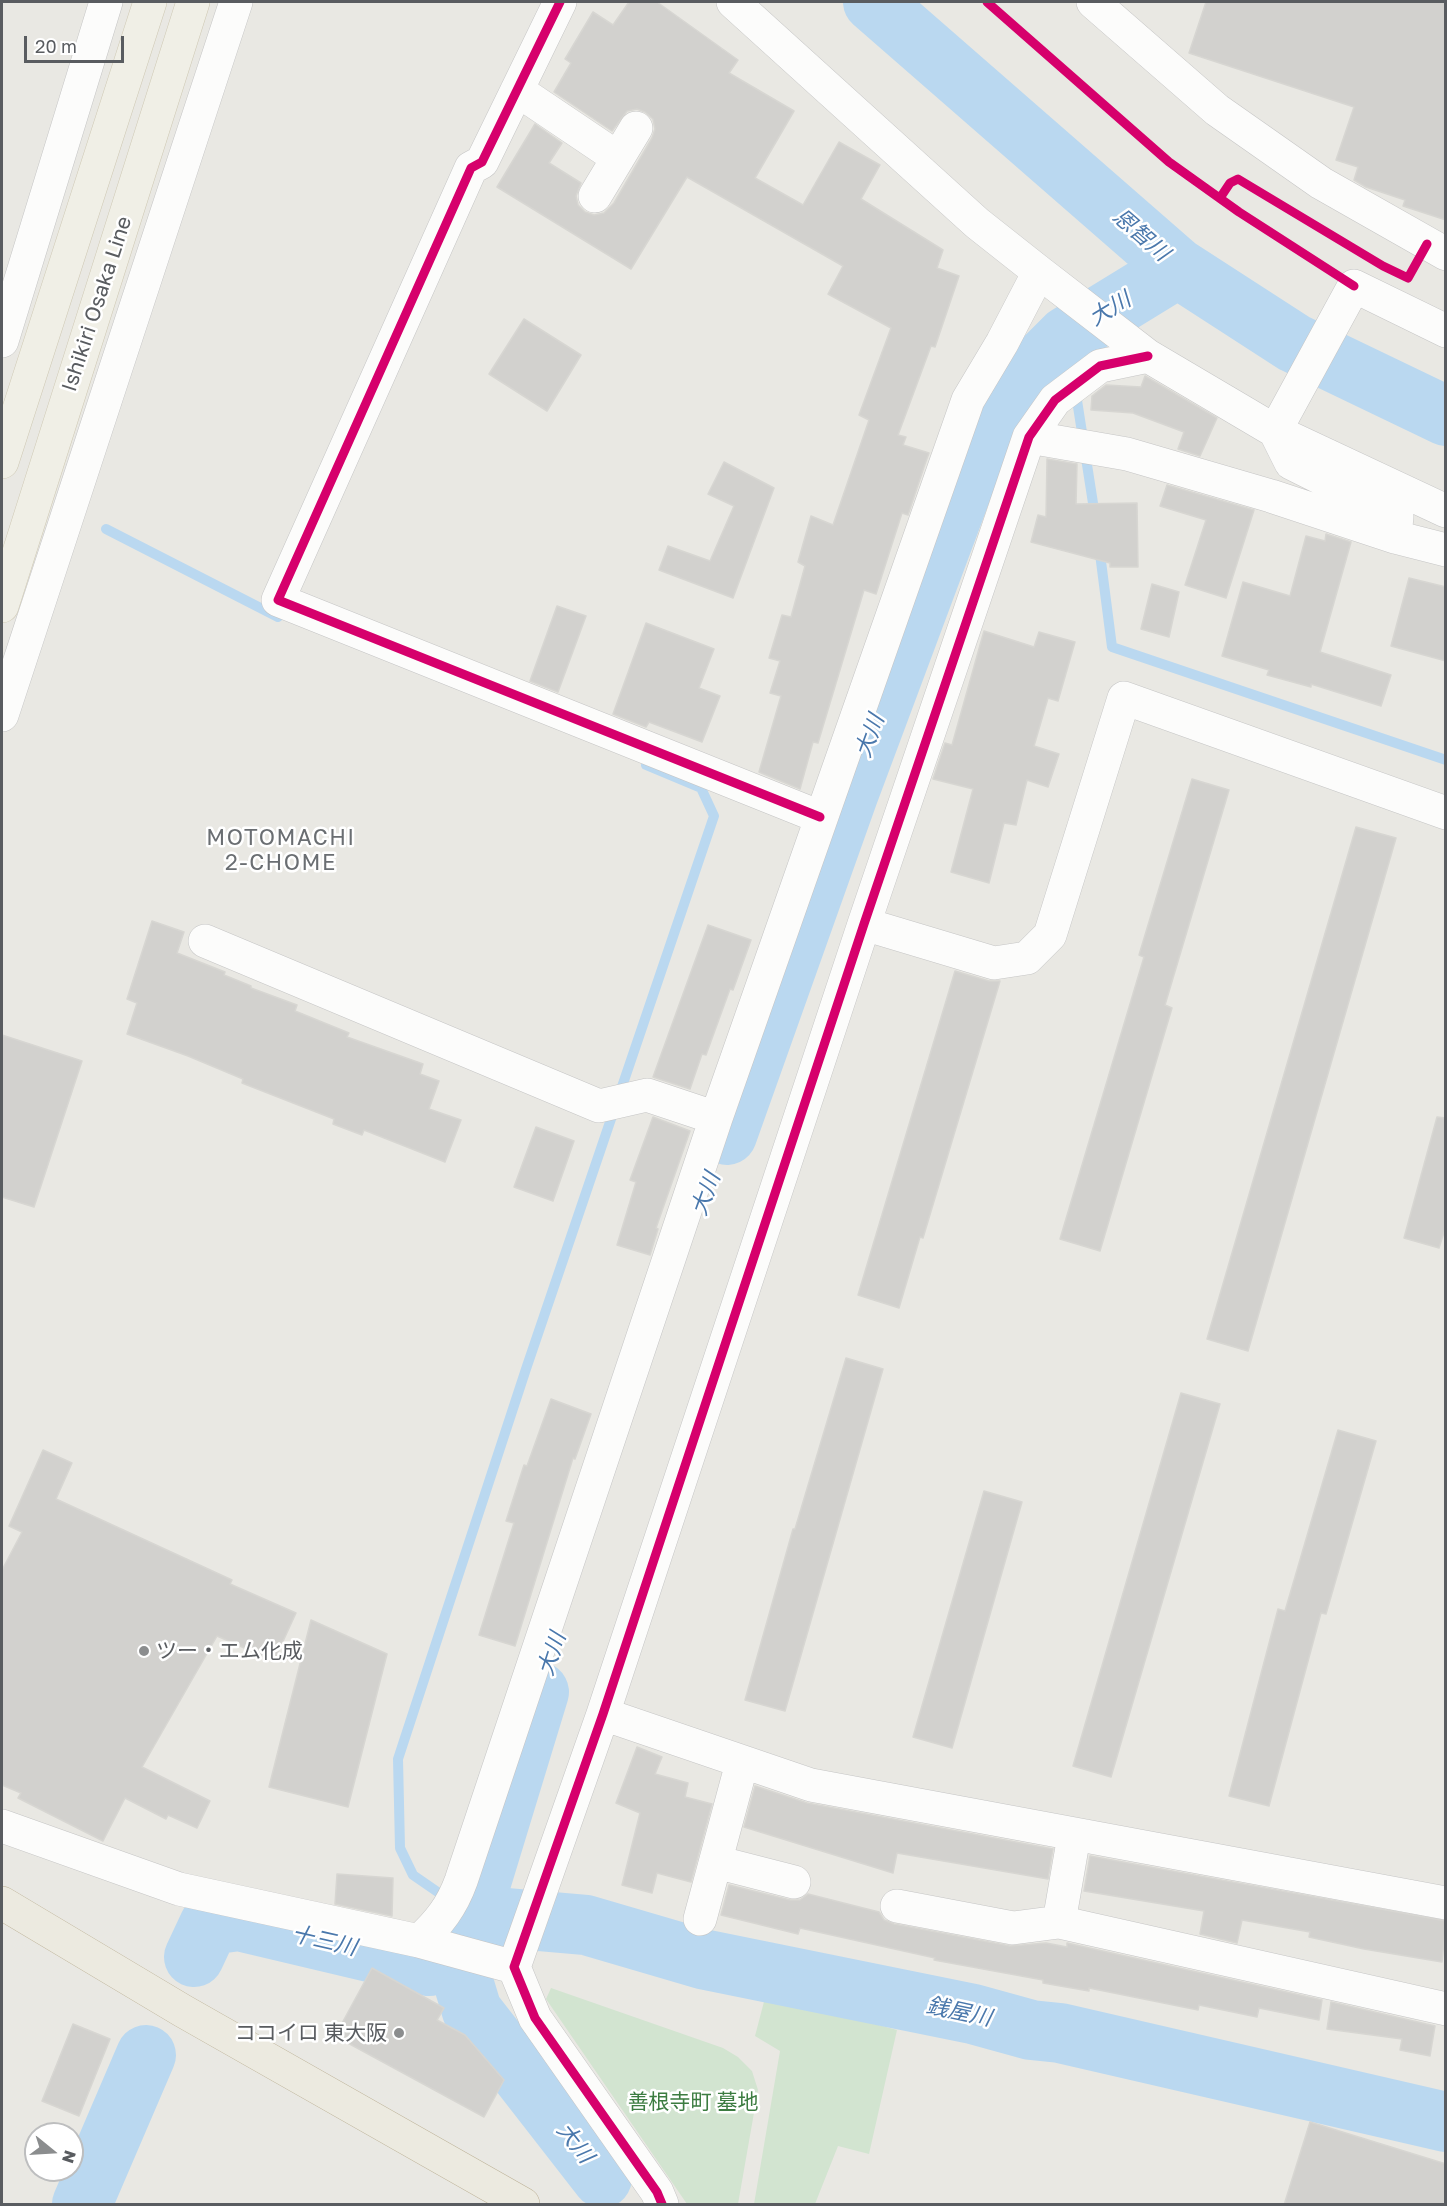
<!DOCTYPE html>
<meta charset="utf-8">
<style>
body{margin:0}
#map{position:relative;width:1447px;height:2206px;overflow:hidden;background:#e9e8e3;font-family:"Golos Text",sans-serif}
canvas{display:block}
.frame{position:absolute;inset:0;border:3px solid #595c60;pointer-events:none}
.north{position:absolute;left:24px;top:2122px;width:60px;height:60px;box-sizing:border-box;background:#fff;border:2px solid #bdbebf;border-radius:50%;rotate:108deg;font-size:16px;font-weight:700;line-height:24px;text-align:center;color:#595c60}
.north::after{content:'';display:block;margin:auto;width:21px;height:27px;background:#8b8d8e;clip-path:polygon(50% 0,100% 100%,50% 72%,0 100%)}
.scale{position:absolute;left:24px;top:36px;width:100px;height:27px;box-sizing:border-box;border:3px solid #595c60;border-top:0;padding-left:8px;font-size:18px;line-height:21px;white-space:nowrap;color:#595c60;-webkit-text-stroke:4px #fff;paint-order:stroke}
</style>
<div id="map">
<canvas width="1447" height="2206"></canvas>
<div class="frame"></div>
<div class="north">N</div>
<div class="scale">20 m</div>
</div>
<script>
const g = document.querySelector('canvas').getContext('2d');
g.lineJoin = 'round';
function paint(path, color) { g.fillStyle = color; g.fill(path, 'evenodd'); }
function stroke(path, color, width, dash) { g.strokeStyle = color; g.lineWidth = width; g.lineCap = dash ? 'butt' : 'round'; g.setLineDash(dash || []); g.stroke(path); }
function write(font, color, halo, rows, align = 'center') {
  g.font = font + ' "Golos Text","Noto Sans JP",sans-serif'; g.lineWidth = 5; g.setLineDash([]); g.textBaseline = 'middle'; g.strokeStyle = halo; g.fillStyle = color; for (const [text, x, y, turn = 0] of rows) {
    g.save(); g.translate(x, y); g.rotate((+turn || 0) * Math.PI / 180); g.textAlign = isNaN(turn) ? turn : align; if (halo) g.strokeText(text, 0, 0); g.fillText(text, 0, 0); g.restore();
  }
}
const green = new Path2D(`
 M 551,1988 L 723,2048 L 738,2057 L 752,2071 L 758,2090 L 738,2204 L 687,2204 L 546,1999 Z
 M 766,1994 L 897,2030 L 869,2154 L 838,2146 L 815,2204 L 754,2204 L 780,2051 L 755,2036 Z`);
const stream = new Path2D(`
 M 1067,336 L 1095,516
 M 106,529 L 278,617
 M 1099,546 L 1112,647 L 1446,760
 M 471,1915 L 413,1875 L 400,1848 L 398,1759 L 526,1369 L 714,816 L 701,788 L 646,765`);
const river = new Path2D(`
 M 873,2 L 1178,268 L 1294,343 L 1446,416
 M 727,1135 L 848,795 L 991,412 L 1067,336 L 1178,268
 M 539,1692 L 471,1915 L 459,1968 L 472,2011 L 602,2178
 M 471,1915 L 586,1925 L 702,1959 L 973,2014 L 1031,2030 L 1060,2033 L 1446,2122
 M 194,1957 L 209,1925 L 239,1921 L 429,1966 L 465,1940
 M 82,2204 L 146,2055`);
const building = new Path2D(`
 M 629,2 L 657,2 L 738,60 L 729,73 L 794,111 L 755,178 L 803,205 L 839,142 L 880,165 L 861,199 L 943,250 L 937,268 L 959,276 L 935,347 L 931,346 L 898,435 L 906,437 L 903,445 L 929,453 L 924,467 L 908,515 L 902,513 L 876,594 L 864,590 L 818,743 L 813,742 L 800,789 L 759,772 L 781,696 L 770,693 L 780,661 L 769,658 L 782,615 L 791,617 L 805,566 L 798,562 L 811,516 L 833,525 L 869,420 L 859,415 L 891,328 L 828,294 L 843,266 L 687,177 L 631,269 L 497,187 L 535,124 L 562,143 L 549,163 L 581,183 L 576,196 L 578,205 L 585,212 L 594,215 L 604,213 L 614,203 L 652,138 L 655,129 L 653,119 L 645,112 L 637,109 L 627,111 L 612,131 L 554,92 L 571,63 L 565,59 L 593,12 L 613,25 Z
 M 1206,2 L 1446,2 L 1446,220 L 1403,206 L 1405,200 L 1366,187 L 1354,180 L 1358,167 L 1336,160 L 1354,107 L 1189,53 Z
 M 524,319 L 581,355 L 547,411 L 489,374 Z
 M 1145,376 L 1217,418 L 1200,456 L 1178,449 L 1184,432 L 1133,413 L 1091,410 L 1092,396 L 1106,385 L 1141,387 Z
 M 1047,459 L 1077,464 L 1076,504 L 1137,503 L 1138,567 L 1110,567 L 1110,563 L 1031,542 L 1038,515 L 1046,517 Z
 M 724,462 L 774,488 L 733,598 L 659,570 L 668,546 L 710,561 L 734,506 L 708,494 Z
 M 1167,485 L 1254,510 L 1226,598 L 1185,585 L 1206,520 L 1160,506 Z
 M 1326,534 L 1351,542 L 1320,652 L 1391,675 L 1381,706 L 1311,684 L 1311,687 L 1267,675 L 1269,670 L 1222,656 L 1243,582 L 1290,596 L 1306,536 L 1325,541 Z
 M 1409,578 L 1446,587 L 1446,661 L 1391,646 Z
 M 1152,584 L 1179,592 L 1169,637 L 1141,629 Z
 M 557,606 L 586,616 L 558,692 L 530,681 Z
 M 646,623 L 714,649 L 699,688 L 720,696 L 702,742 L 649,722 L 646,727 L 613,714 Z
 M 984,631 L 1034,647 L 1039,632 L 1075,642 L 1058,701 L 1048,698 L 1034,746 L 1059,754 L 1048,787 L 1027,780 L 1016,825 L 1004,823 L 989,883 L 951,872 L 973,789 L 933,779 L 945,743 L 952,745 Z
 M 1192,779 L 1229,790 L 1165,1005 L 1172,1008 L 1100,1251 L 1060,1239 L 1144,957 L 1139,955 Z
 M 1356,827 L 1396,838 L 1248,1351 L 1207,1339 Z
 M 152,921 L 184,932 L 177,953 L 225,972 L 224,975 L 251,986 L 251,988 L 297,1005 L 295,1011 L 349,1033 L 347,1037 L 423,1064 L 420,1074 L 439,1081 L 429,1109 L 461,1120 L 445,1162 L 364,1130 L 362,1135 L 333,1124 L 334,1119 L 242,1083 L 243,1079 L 188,1056 L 127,1034 L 137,1003 L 127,999 Z
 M 708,925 L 751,940 L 733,990 L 730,989 L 706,1055 L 702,1054 L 690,1089 L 653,1077 Z
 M 955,971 L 989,981 L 1000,981 L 923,1238 L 920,1237 L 899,1308 L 858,1295 Z
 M 2,1035 L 82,1061 L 34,1207 L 2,1197 Z
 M 653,1117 L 690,1131 L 656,1228 L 658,1229 L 650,1255 L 617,1245 L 636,1182 L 630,1180 Z
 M 1437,1117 L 1446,1118 L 1446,1226 L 1439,1248 L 1404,1238 Z
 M 536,1127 L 574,1141 L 553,1201 L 514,1187 Z
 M 846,1358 L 883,1369 L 785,1711 L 745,1700 L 793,1529 L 795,1529 Z
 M 1181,1393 L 1220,1404 L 1111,1777 L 1073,1766 Z
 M 551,1399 L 591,1414 L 575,1459 L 573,1458 L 515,1646 L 479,1635 L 514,1523 L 506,1521 L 524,1465 L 527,1466 Z
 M 1338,1430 L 1376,1441 L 1326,1614 L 1321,1613 L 1269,1806 L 1229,1796 L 1278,1609 L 1285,1611 Z
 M 43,1450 L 72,1463 L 56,1499 L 232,1580 L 230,1584 L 296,1613 L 274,1661 L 217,1636 L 142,1767 L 210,1801 L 197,1828 L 168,1815 L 166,1819 L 125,1798 L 103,1841 L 18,1798 L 21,1793 L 2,1785 L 2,1570 L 22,1532 L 9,1526 Z
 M 984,1491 L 1022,1502 L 952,1748 L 913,1737 Z
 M 311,1620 L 387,1654 L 348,1807 L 269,1787 Z
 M 637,1747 L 662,1757 L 655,1774 L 688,1783 L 685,1797 L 712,1804 L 691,1882 L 657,1873 L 652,1893 L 622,1885 L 640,1813 L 616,1803 Z
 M 755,1786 L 807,1803 L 1053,1849 L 1048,1879 L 897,1853 L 893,1873 L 744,1827 Z
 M 1090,1856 L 1446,1921 L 1442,1962 L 1364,1949 L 1309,1937 L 1310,1932 L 1242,1920 L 1237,1943 L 1200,1934 L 1204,1911 L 1084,1891 Z
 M 337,1874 L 393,1878 L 392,1916 L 335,1904 Z
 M 729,1885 L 790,1900 L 800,1900 L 808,1894 L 879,1912 L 884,1920 L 894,1924 L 1010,1946 L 1046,1943 L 1067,1947 L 1067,1943 L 1322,2000 L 1319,2020 L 1259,2008 L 1257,2017 L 1199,2005 L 1198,2010 L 1089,1988 L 1089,1991 L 1043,1983 L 1043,1980 L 934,1960 L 935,1958 L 800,1928 L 798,1934 L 721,1915 Z
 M 372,1968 L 444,2008 L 437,2020 L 465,2035 L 504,2080 L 484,2117 L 335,2036 Z
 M 1331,2002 L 1435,2026 L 1430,2056 L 1400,2050 L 1402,2039 L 1327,2029 Z
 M 73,2024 L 110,2039 L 79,2116 L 42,2101 Z
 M 1310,2122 L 1446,2164 L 1446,2205 L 1284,2205 Z`);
const minor = new Path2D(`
 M 560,2 L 482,162 L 471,168 L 278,600 L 820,817
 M 733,2 L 977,223 L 1039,272 L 1148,356 L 1275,431 L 1291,463 L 1397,516 L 1395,537 L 1446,550
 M 1093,2 L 1217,110 L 1321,183 L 1446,254
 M 517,90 L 618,158
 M 595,196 L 636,128
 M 1446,331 L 1354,286 L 1275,431 L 1446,511
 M 2,341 L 106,2
 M 1029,437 L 1127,454 L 1271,496 L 1395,537
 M 2,715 L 236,2
 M 864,924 L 994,963 L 1027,958 L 1050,935 L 1124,698 L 1446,813
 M 205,941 L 599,1106 L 647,1095 L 716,1118
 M 603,1714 L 811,1785 L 1446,1903
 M 2,1826 L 179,1889 L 419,1941 L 514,1967
 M 1074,1836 L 1059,1922 L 1446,2009
 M 716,1862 L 794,1882
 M 897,1906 L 1013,1928 L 1059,1922
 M 700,1919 L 742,1763
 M 419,1941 C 439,1923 452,1906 461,1881 L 716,1118 L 968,400 L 1002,343 L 1039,272
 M 662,2204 L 657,2192 L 535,2018 L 514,1967 L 603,1714 L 864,924 L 1029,437 L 1055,400 L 1100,366 L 1148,356`);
const major = new Path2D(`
 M 2,462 L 150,2
 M 2,606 L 193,2`);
const highway = new Path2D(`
 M 2,1903 L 183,2011 L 523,2204`);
const cycleway = new Path2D(`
 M 560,2 L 482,162 L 471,168 L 278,600 L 820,817
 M 987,2 L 1169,162 L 1239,212 L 1354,286
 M 1220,198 L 1230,183 L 1238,179 L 1383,266 L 1408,278 L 1427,244
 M 662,2204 L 657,2192 L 535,2018 L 514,1967 L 603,1714 L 864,924 L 1029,437 L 1055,400 L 1100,366 L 1148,356`);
const markers = [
 [144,1651,6,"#8b8d8e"],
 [399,2033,6,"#8b8d8e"]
];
const streetNames = [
 ["Ishikiri Osaka Line",97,304,-72]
];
const poiNames = [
 ["ツー・エム化成",156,1651],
 ["ココイロ 東大阪",387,2033,"right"]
];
const parkNames = [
 ["善根寺町 墓地",693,2102]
];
const waterNames = [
 ["恩智川",1141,235,41],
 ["大川",1110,309,-31],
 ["大川",870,736,-70],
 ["大川",706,1194,-70],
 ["大川",552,1654,-72],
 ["十三川",324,1941,13],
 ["銭屋川",959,2012,12],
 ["大川",575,2143,52]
];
const neighbourhoodNames = [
 ["MOTOMACHI",281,838],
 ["2-CHOME",281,863]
];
paint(green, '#d2e4d0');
stroke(stream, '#bad8f0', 10);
stroke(river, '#bad8f0', 60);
paint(building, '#d2d1ce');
stroke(building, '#d7d6d2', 1.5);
stroke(minor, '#c5c5c5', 34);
stroke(major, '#cec8b3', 34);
stroke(highway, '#bbb095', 34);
stroke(minor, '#fcfcfb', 33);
stroke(major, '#f0efe6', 33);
stroke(highway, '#eceae0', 33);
stroke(cycleway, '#d6006c', 9);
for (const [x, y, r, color] of markers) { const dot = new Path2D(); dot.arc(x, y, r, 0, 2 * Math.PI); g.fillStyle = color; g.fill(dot); stroke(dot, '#fff', 2); }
write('21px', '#595c60', '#fff', streetNames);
write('21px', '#595c60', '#fff', poiNames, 'left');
write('21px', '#3c7c41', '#fff', parkNames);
write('italic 22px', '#4a78ac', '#fff', waterNames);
g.letterSpacing = '1.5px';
write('22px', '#6a6e72', '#fff', neighbourhoodNames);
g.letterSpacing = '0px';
</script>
